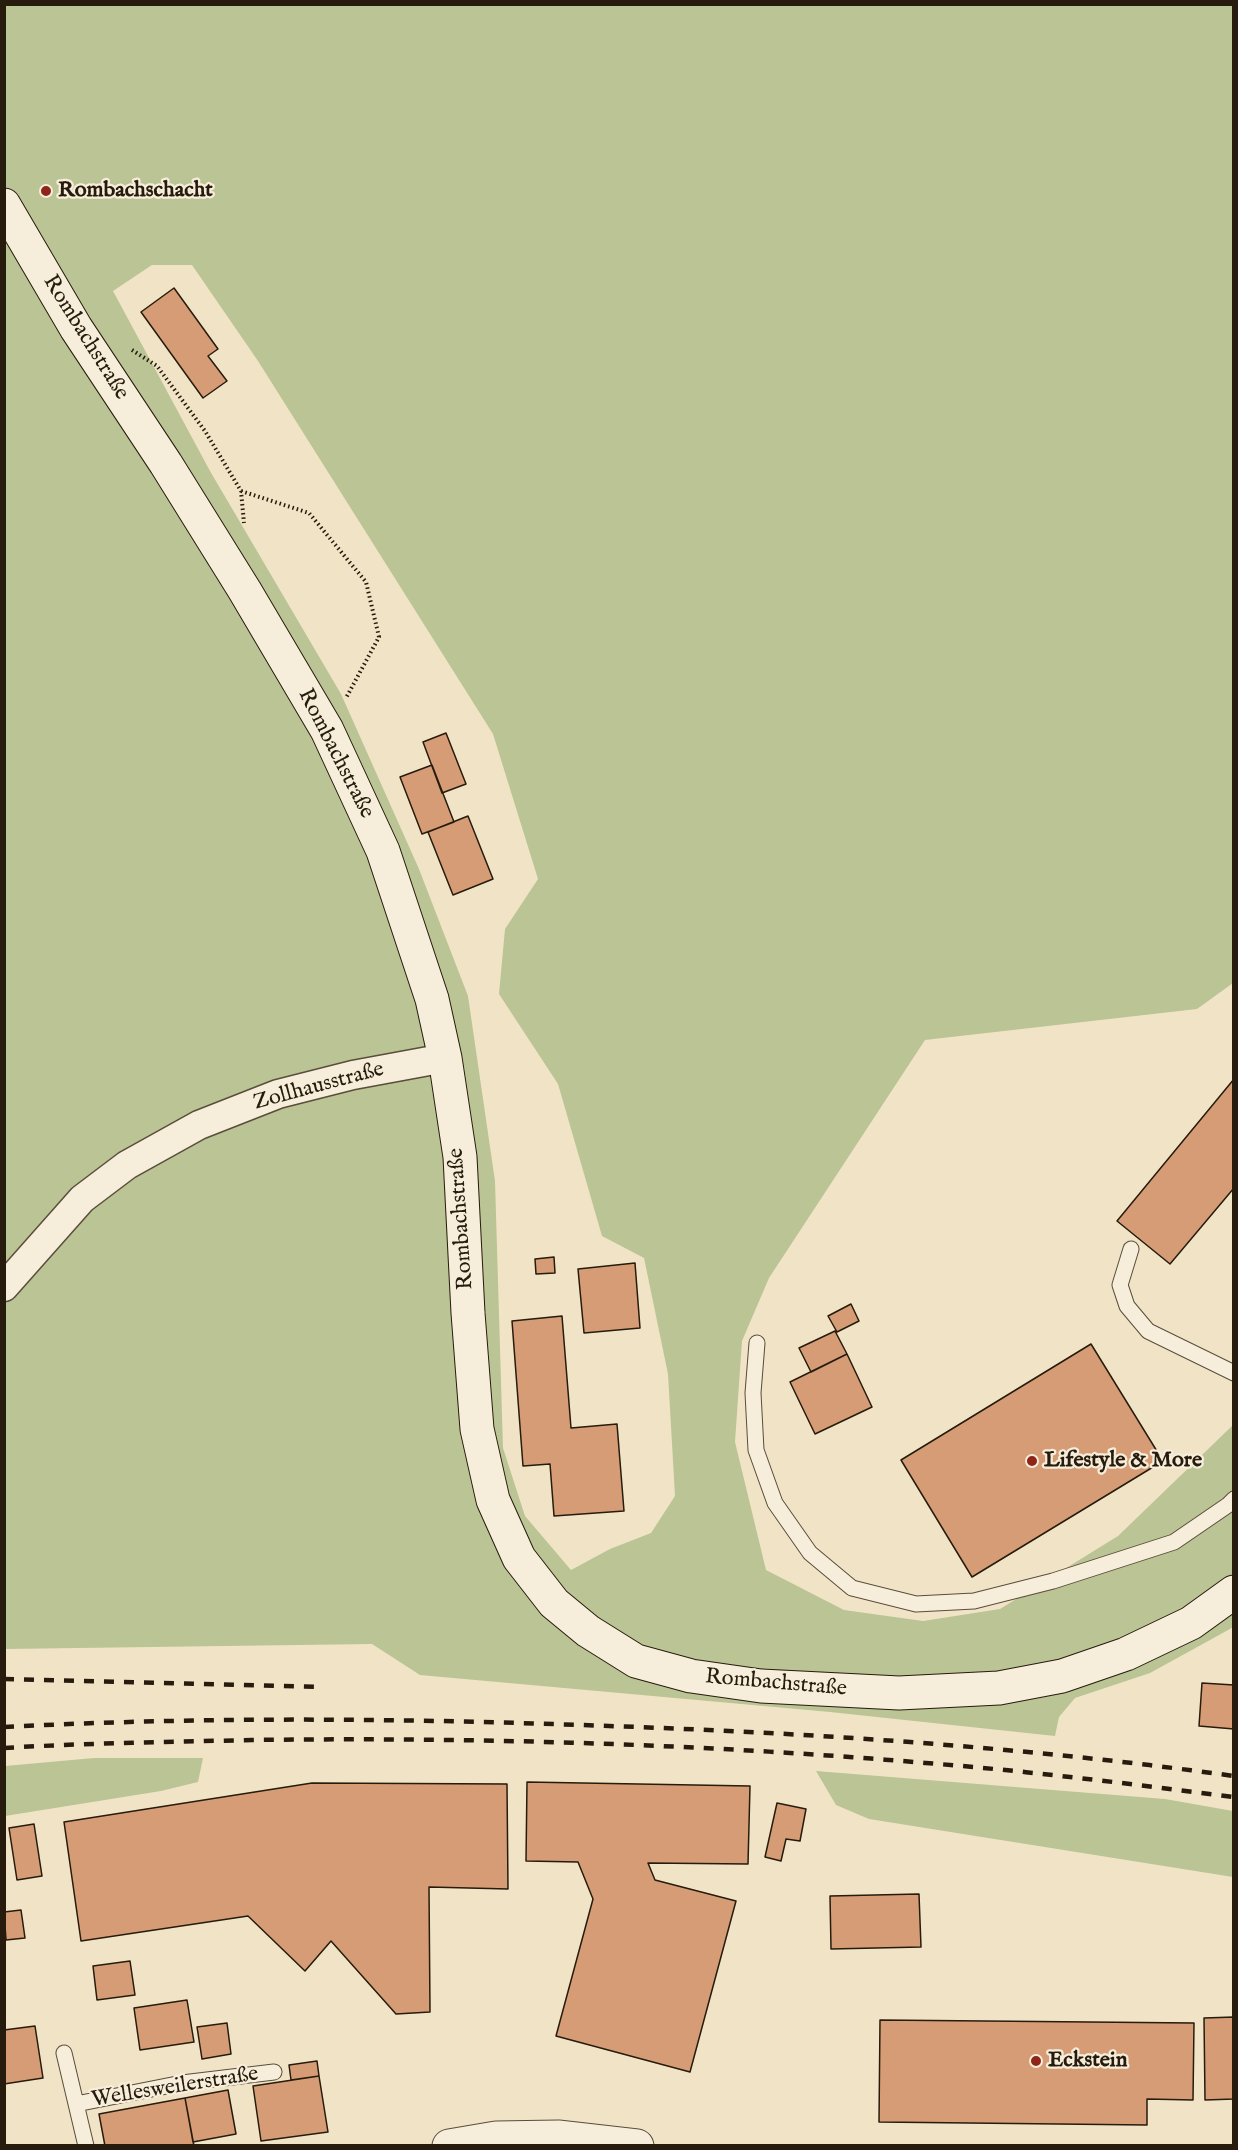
<!DOCTYPE html>
<meta charset="utf-8">
<style>
body{margin:0}
#map{position:relative;width:1238px;height:2150px;overflow:hidden;background:#f1e4c6;font-family:"IM FELL English",serif}
canvas{display:block}
.frame{position:absolute;inset:0;border:6px solid #261b0d;pointer-events:none}
</style>
<div id="map">
<canvas width="1238" height="2150"></canvas>
<div class="frame"></div>
</div>
<script>
const g = document.querySelector('canvas').getContext('2d');
g.lineJoin = 'round';
function paint(path, color) { g.fillStyle = color; g.fill(path, 'evenodd'); }
function stroke(path, color, width, dash) { g.strokeStyle = color; g.lineWidth = width; g.lineCap = dash ? 'butt' : 'round'; g.setLineDash(dash || []); g.stroke(path); }
function write(font, color, halo, rows, align = 'center') {
  g.font = font + ' "IM FELL English",serif'; g.lineWidth = 4.5; g.setLineDash([]); g.textBaseline = 'middle'; g.strokeStyle = halo; g.fillStyle = color; for (const [text, x, y, turn = 0] of rows) {
    g.save(); g.translate(x, y); g.rotate((+turn || 0) * Math.PI / 180); g.textAlign = isNaN(turn) ? turn : align; if (halo) g.strokeText(text, 0, 0); g.fillText(text, 0, 0); g.restore();
  }
}
const green = new Path2D(`
 M 5,5 L 1233,5 L 1233,983 L 1197,1009 L 925,1040 L 769,1278 L 742,1341 L 735,1442 L 766,1570 L 844,1610 L 923,1621 L 1000,1609 L 1118,1536 L 1233,1425 L 1233,1627 L 1230,1629 L 1150,1673 L 1075,1698 L 1059,1717 L 1055,1736 L 830,1712 L 420,1675 L 372,1644 L 5,1649 ZM 152,265 L 192,265 L 258,361 L 493,734 L 538,879 L 505,929 L 499,994 L 558,1084 L 602,1236 L 644,1258 L 668,1374 L 675,1496 L 651,1533 L 610,1549 L 571,1570 L 525,1516 L 503,1448 L 495,1181 L 468,996 L 419,869 L 341,694 L 210,471 L 113,291 Z
 M 94,1758 L 203,1758 L 198,1782 L 161,1791 L 5,1816 L 5,1766 Z
 M 816,1771 L 1165,1799 L 1233,1811 L 1233,1877 L 869,1819 L 836,1805 Z`);
const building = new Path2D(`
 M 174,288 L 218,349 L 208,356 L 227,381 L 203,398 L 141,312 Z
 M 446,733 L 466,784 L 442,793 L 423,742 Z
 M 432,765 L 454,822 L 422,834 L 400,777 Z
 M 468,816 L 493,879 L 453,895 L 428,832 Z
 M 1234,1079 L 1234,1188 L 1170,1264 L 1117,1221 Z
 M 554,1257 L 555,1273 L 536,1274 L 535,1259 Z
 M 635,1263 L 640,1328 L 584,1333 L 578,1269 Z
 M 851,1304 L 859,1321 L 837,1332 L 828,1316 Z
 M 562,1316 L 571,1428 L 617,1424 L 624,1511 L 554,1516 L 550,1464 L 523,1466 L 512,1321 Z
 M 835,1331 L 847,1354 L 811,1372 L 799,1348 Z
 M 1091,1344 L 1163,1461 L 972,1577 L 901,1460 Z
 M 847,1354 L 872,1407 L 815,1434 L 790,1382 Z
 M 1202,1683 L 1234,1685 L 1234,1729 L 1199,1726 Z
 M 527,1782 L 750,1786 L 748,1864 L 648,1863 L 655,1880 L 736,1901 L 690,2072 L 556,2036 L 593,1899 L 578,1862 L 526,1861 Z
 M 312,1783 L 507,1784 L 508,1889 L 429,1887 L 430,2012 L 396,2014 L 331,1941 L 305,1971 L 248,1916 L 81,1941 L 64,1822 Z
 M 777,1803 L 806,1809 L 800,1841 L 786,1839 L 781,1861 L 765,1857 Z
 M 34,1824 L 42,1876 L 17,1880 L 9,1828 Z
 M 919,1894 L 921,1947 L 831,1949 L 830,1896 Z
 M 21,1910 L 25,1938 L 6,1940 L 4,1912 Z
 M 130,1961 L 135,1995 L 97,2000 L 93,1966 Z
 M 187,2000 L 194,2042 L 140,2050 L 134,2008 Z
 M 1234,2017 L 1234,2099 L 1205,2100 L 1204,2018 Z
 M 880,2020 L 1194,2023 L 1193,2100 L 1147,2099 L 1147,2125 L 879,2122 Z
 M 227,2023 L 231,2054 L 202,2059 L 197,2027 Z
 M 35,2026 L 43,2078 L 4,2084 L 4,2030 Z
 M 317,2061 L 319,2076 L 291,2080 L 289,2065 Z
 M 319,2076 L 328,2132 L 261,2141 L 253,2086 Z
 M 228,2090 L 236,2134 L 193,2142 L 185,2098 Z
 M 185,2098 L 194,2146 L 105,2146 L 99,2114 Z`);
const path = new Path2D(`
 M 132,350 L 157,366 L 205,431 L 241,491 L 244,523
 M 241,491 L 309,513 L 366,582 L 379,637 L 346,698`);
const service = new Path2D(`
 M 1131,1249 L 1120,1285 L 1127,1306 L 1148,1331 L 1234,1373
 M 757,1343 L 753,1393 L 756,1450 L 775,1503 L 810,1553 L 852,1588 L 916,1604 L 974,1601 L 1053,1581 L 1174,1542 L 1228,1505 L 1234,1499
 M 64,2053 L 86,2146
 M 76,2104 L 182,2083 L 274,2072`);
const minor = new Path2D(`
 M 4,1287 L 82,1199 L 127,1165 L 199,1125 L 278,1094 L 353,1075 L 445,1058`);
const tertiary = new Path2D(`
 M 449,2146 L 496,2138 L 558,2137 L 637,2146`);
const secondary = new Path2D(`
 M 4,205 L 76,328 L 166,464 L 245,591 L 327,730 L 383,851 L 432,999 L 445,1058 L 460,1157 L 468,1313 L 477,1429 L 493,1500 L 519,1558 L 554,1603 L 588,1631 L 636,1661 L 691,1676 L 761,1686 L 899,1693 L 999,1688 L 1062,1676 L 1126,1654 L 1191,1623 L 1234,1592`);
const rail = new Path2D(`
 M 4,1679 L 323,1687
 M 4,1727 C 196,1717 388,1718 580,1725 C 798,1732 1017,1746 1234,1776
 M 4,1748 C 87,1743 169,1742 252,1740 C 477,1737 702,1744 926,1763 C 1029,1771 1131,1784 1234,1797`);
const markers = [
 [46,191,6,"#8f2418"],
 [1032,1461,6,"#8f2418"],
 [1036,2061,6,"#8f2418"]
];
const poiNames = [
 ["Rombachschacht",58,191],
 ["Lifestyle & More",1044,1461],
 ["Eckstein",1048,2061]
];
const streetNames = [
 ["Rombachstraße",85,338,58],
 ["Rombachstraße",335,754,63],
 ["Zollhausstraße",319,1087,-15],
 ["Rombachstraße",462,1219,-94],
 ["Rombachstraße",776,1684,5],
 ["Wellesweilerstraße",175,2088,-9]
];
paint(green, '#bbc494');
paint(building, '#d69c75');
stroke(building, '#261b0d', 1.5);
stroke(service, '#594d3b', 17);
stroke(minor, '#594d3b', 31);
stroke(tertiary, '#594d3b', 35);
stroke(secondary, '#261b0d', 35);
stroke(path, '#261b0d', 4, [1.5, 3]);
stroke(service, '#f6edda', 15);
stroke(minor, '#f6edda', 28);
stroke(tertiary, '#f6edda', 33);
stroke(secondary, '#f6edda', 33);
stroke(rail, '#261b0d', 4.5, [10, 10]);
for (const [x, y, r, color] of markers) { const dot = new Path2D(); dot.arc(x, y, r, 0, 2 * Math.PI); g.fillStyle = color; g.fill(dot); stroke(dot, '#f6edda', 2); }
write('bold 22px', '#261b0d', '#f6edda', poiNames, 'left');
write('22px', '#261b0d', '#f6edda', streetNames);
</script>
